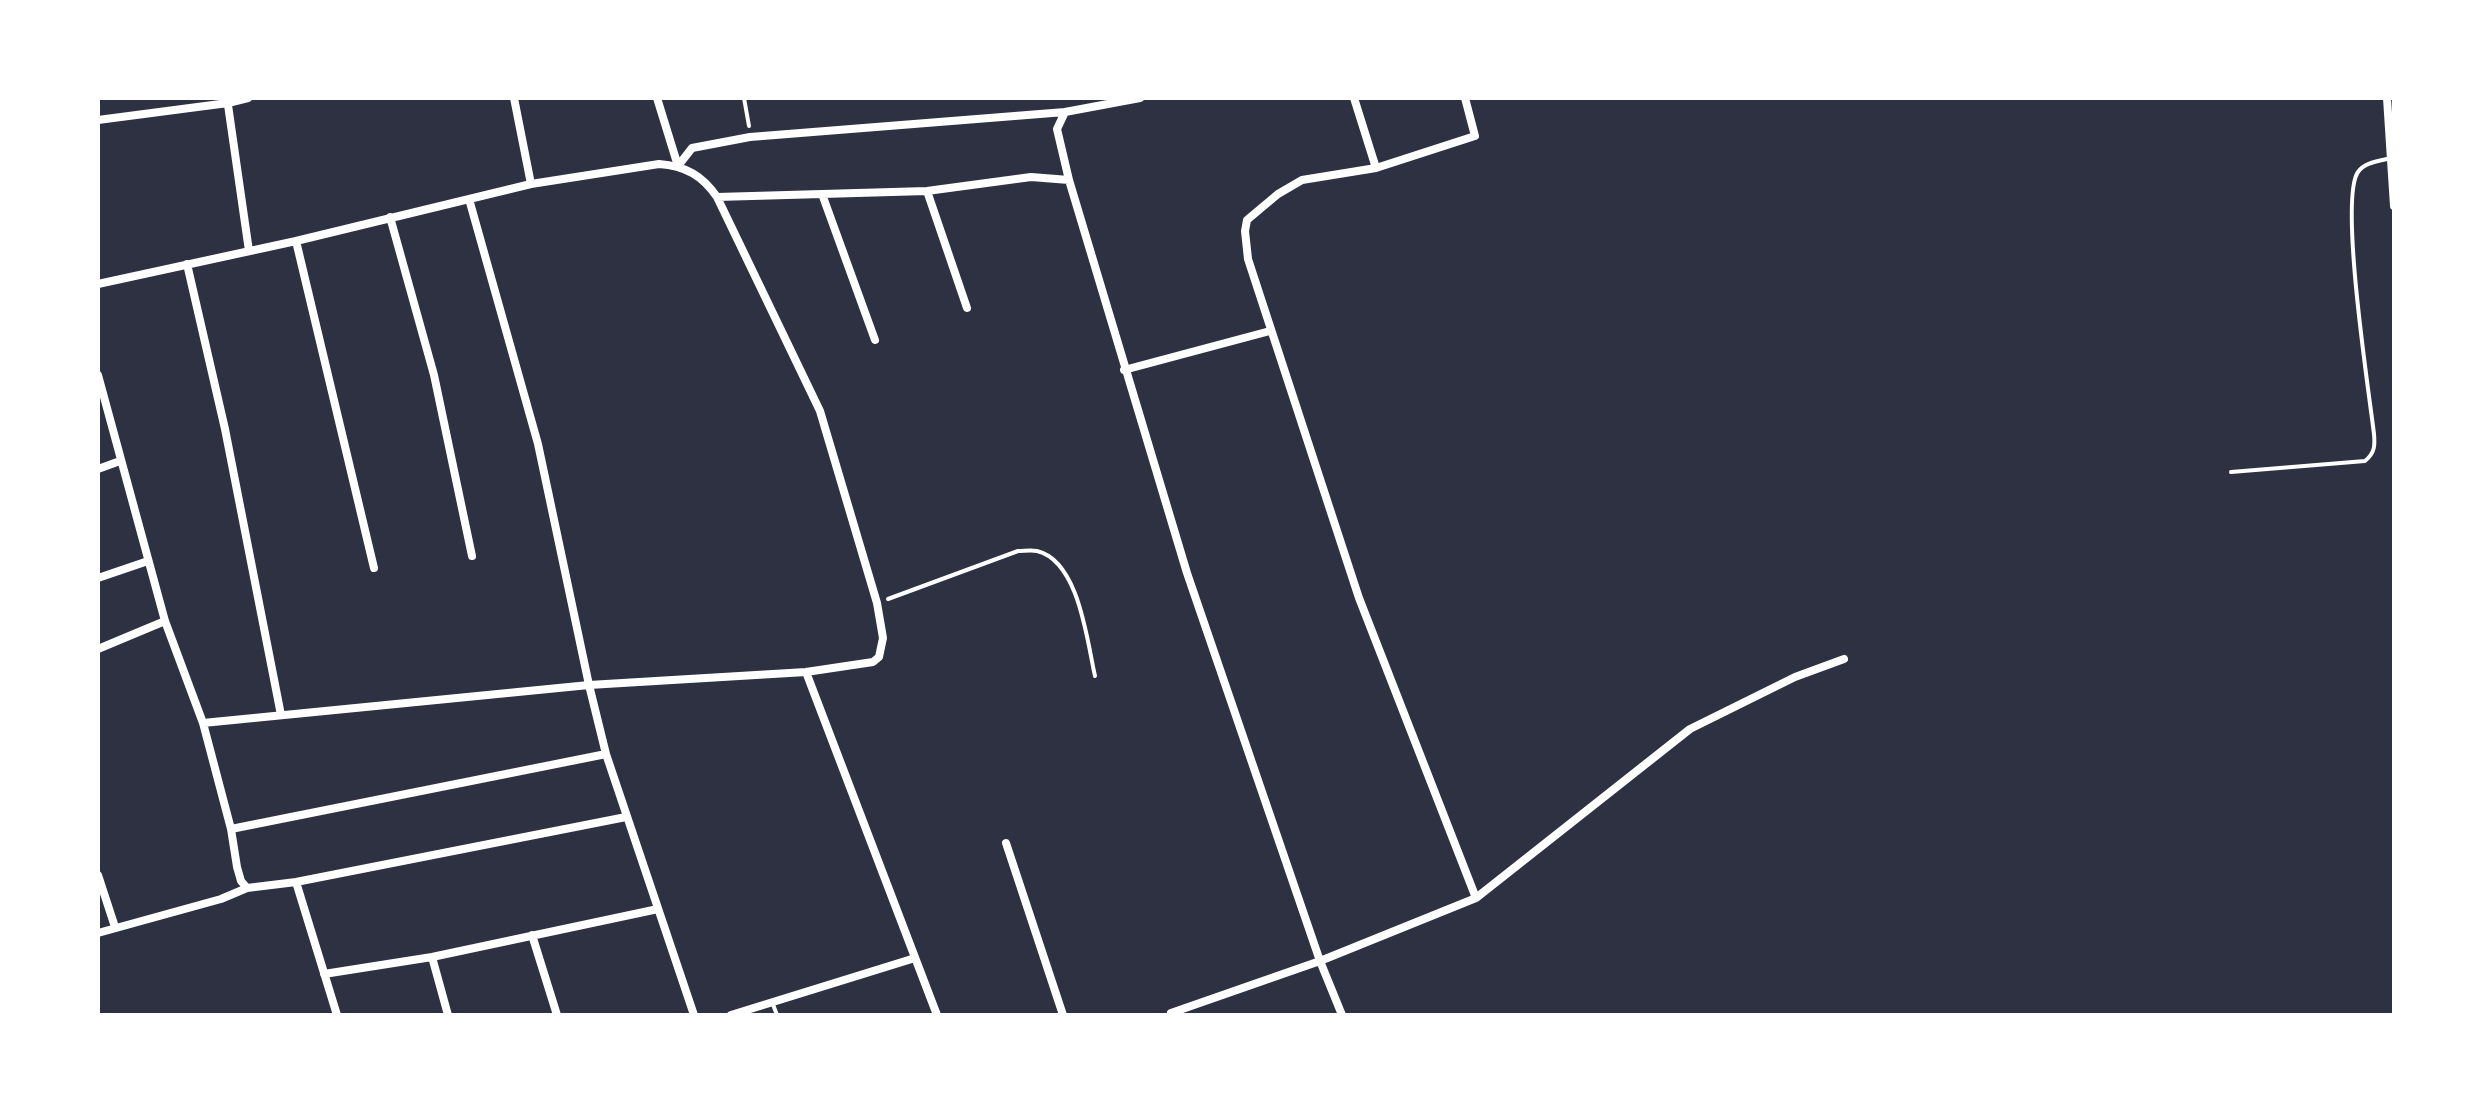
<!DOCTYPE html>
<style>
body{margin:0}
#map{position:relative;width:2492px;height:1113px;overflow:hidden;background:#2d3142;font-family:"PT Serif",serif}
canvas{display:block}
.frame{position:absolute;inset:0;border:100px solid #fff;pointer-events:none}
</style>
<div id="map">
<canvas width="2492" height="1113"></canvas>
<div class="frame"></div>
</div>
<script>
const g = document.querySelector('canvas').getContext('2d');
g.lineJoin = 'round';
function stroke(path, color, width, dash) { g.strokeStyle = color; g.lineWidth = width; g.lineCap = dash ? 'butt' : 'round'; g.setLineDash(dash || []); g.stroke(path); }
const path = new Path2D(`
 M 744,98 L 749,126
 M 888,599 L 1018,551 C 1024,551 1031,550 1037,551 C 1079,561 1087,641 1095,676`);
const service = new Path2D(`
 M 2231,472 L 2365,461 C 2375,453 2375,445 2374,434 C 2369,392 2339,199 2358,172 C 2365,162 2380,161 2391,158
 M 772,1002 L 777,1015`);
const minor = new Path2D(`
 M 227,98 L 249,251
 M 514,98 L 531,184
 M 657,98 L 678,166
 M 1354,98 L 1376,168 L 1302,180 L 1278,194 L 1247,220 L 1245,231 L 1248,259 L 1359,598 L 1476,898
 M 2387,98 L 2394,206
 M 98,120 L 228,103 L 248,98
 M 678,166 L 692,148 L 750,137 L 1065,112
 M 1376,168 L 1475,136 L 1465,98
 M 1069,180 L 1057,129 L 1065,112 L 1140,98
 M 927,191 L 967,308
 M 822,194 L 875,340
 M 469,199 L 538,444 L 589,685 L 606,754 L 694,1015
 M 390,217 L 434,375 L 472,556
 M 296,241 L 374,568
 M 187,264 L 225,429 L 281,715
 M 98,284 L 296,241 L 531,184 L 659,164 C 685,166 702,175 717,197 L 927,191 L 1031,177 L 1069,180 L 1187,573 L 1320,961 L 1342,1015
 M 1124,370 L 1270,331
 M 98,375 L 165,621 L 203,723 L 231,829 L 237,867 L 241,881 L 247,888 L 296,882 L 626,817
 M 98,469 L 120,461
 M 98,578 L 148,561
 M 98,649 L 165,621
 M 806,672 L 937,1015
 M 203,723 L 589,685 L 806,672 L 873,662 L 879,657 L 883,638 L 877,603 L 820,411 L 717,197
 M 231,829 L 606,754
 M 1006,843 L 1063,1015
 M 98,875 L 115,927
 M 296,882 L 337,1015
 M 98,933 L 221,899 L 247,888
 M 532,935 L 557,1015
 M 432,957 L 448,1015
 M 324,974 L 432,957 L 658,909
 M 1171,1013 L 1320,961 L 1476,898 L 1690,729 L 1795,677 L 1844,659
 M 731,1015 L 915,958`);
stroke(path, '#fff', 4);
stroke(service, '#fff', 4);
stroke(minor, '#fff', 8);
</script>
